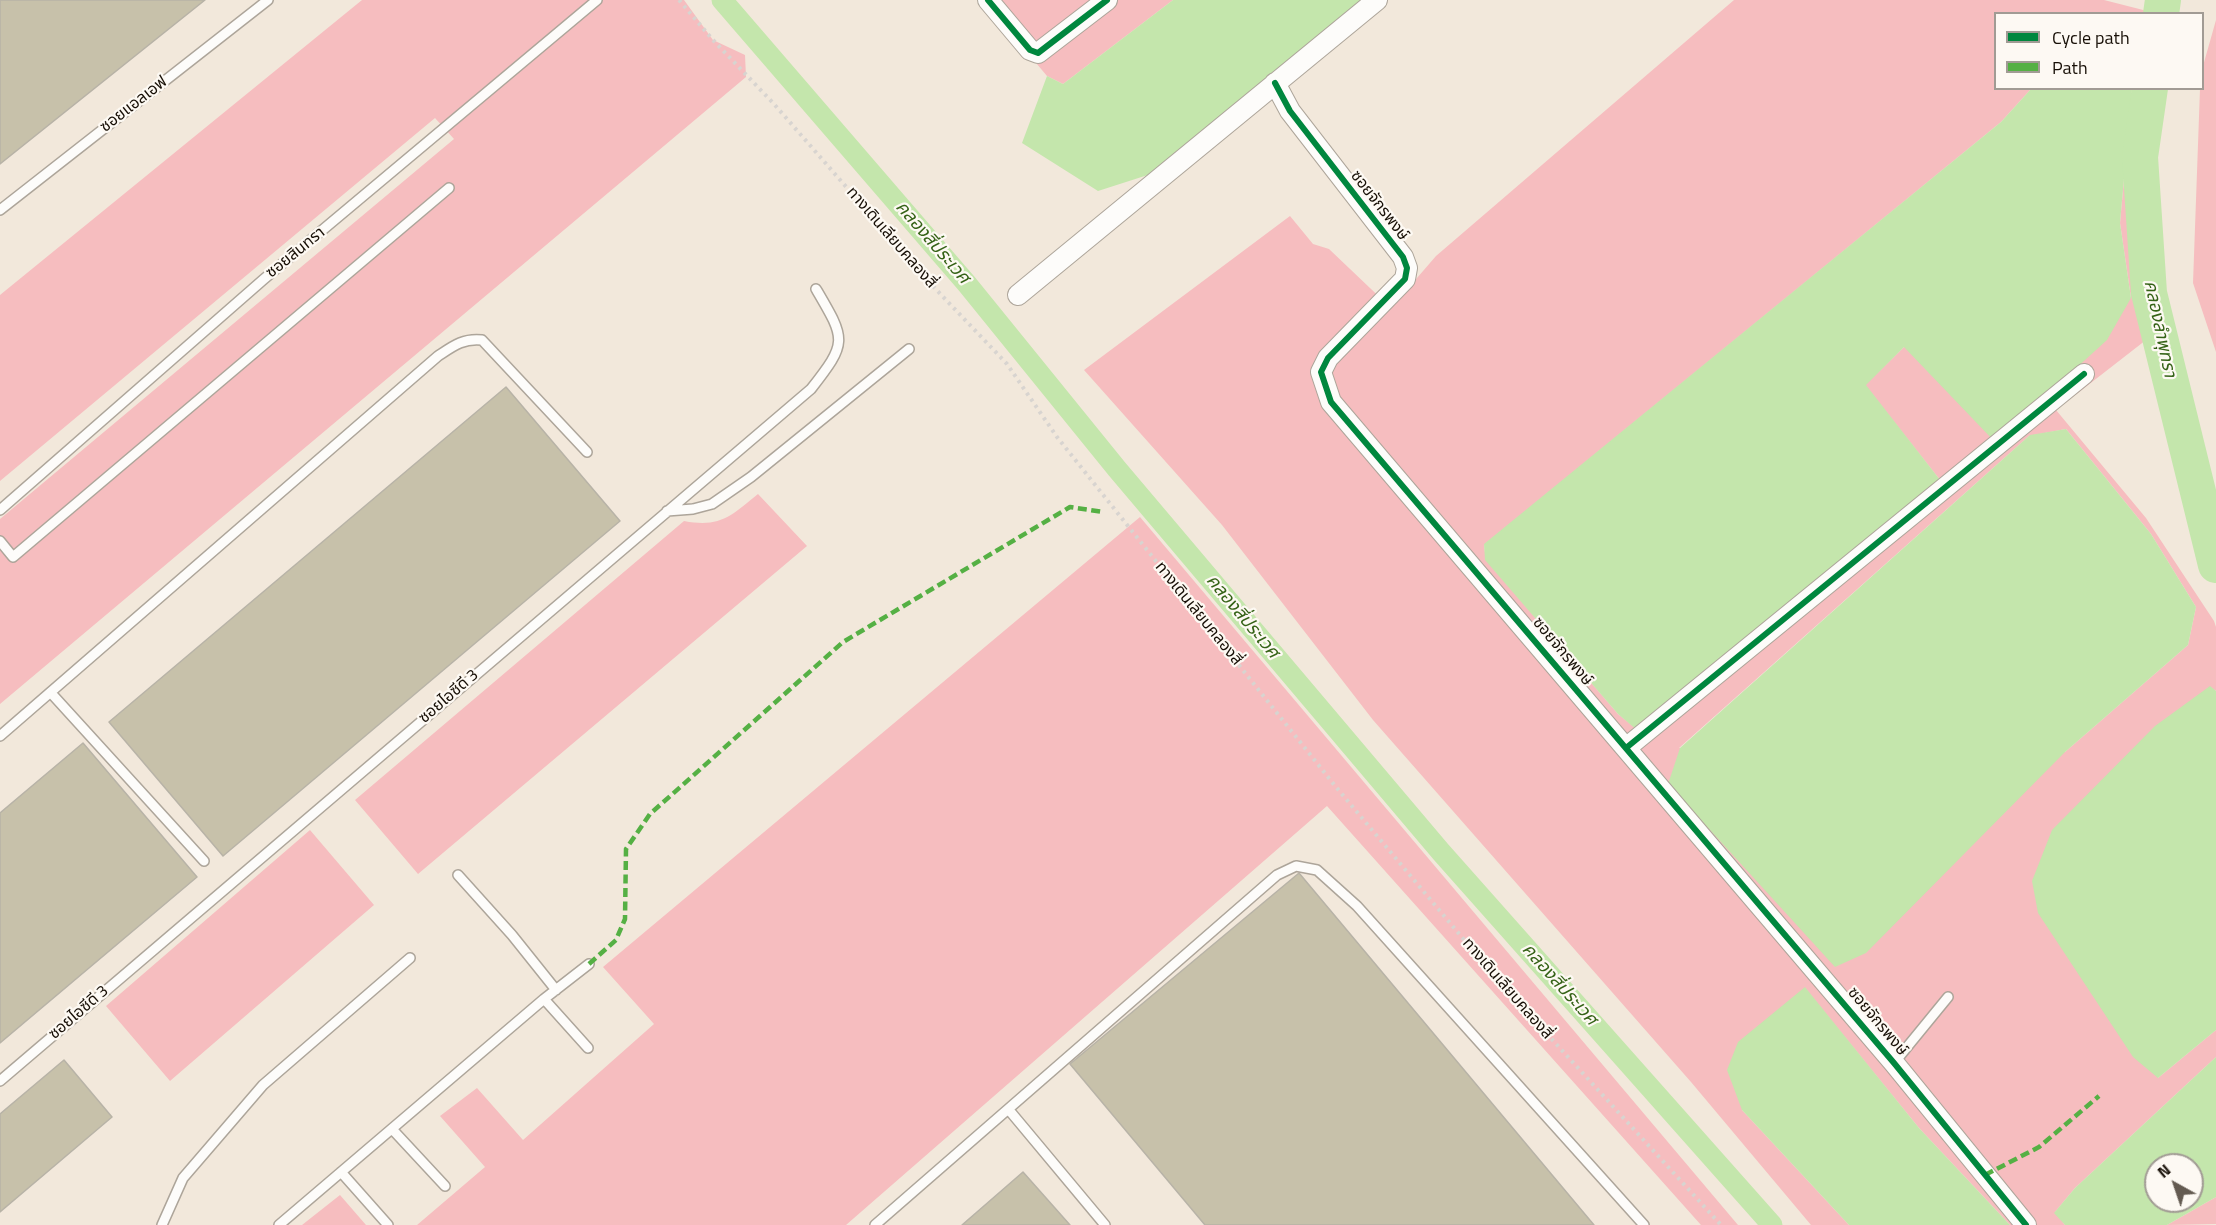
<!DOCTYPE html>
<meta charset="utf-8">
<style>
body{margin:0}
#map{position:relative;width:2216px;height:1225px;overflow:hidden;background:#f2e8db;font-family:"Titillium Web",sans-serif}
canvas{display:block}
.legend{position:absolute;left:1994px;top:12px;width:210px;height:78px;box-sizing:border-box;background:#fdf9f3;border:2px solid #a19b94;margin:0;padding:8px 10px;list-style:none;font-size:18px;color:#170f06}
.legend li{display:flex;align-items:center;gap:12px;height:30px}
.legend b{width:30px;border:2px solid #a19b94}
.north{position:absolute;left:2144px;top:1153px;width:60px;height:60px;box-sizing:border-box;background:#fdf9f3;border:2px solid #a19b94;border-radius:50%;rotate:320deg;font-size:16px;font-weight:700;line-height:24px;text-align:center;color:#170f06}
.north::after{content:'';display:block;margin:auto;width:21px;height:27px;background:#645b51;clip-path:polygon(50% 0,100% 100%,50% 72%,0 100%)}
</style>
<div id="map">
<canvas width="2216" height="1225"></canvas>
<ul class="legend">
<li><b style="height:8px;background:#00873e"></b>Cycle path</li>
<li><b style="height:8px;background:#55b044"></b>Path</li>
</ul>
<div class="north">N</div>
</div>
<script>
const g = document.querySelector('canvas').getContext('2d');
g.lineJoin = 'round';
function paint(path, color) { g.fillStyle = color; g.fill(path, 'evenodd'); }
function stroke(path, color, width, dash) { g.strokeStyle = color; g.lineWidth = width; g.lineCap = dash ? 'butt' : 'round'; g.setLineDash(dash || []); g.stroke(path); }
function write(font, color, halo, rows, align = 'center') {
  g.font = font + ' "Titillium Web","Noto Sans Thai",sans-serif'; g.lineWidth = 4.5; g.setLineDash([]); g.textBaseline = 'middle'; g.strokeStyle = halo; g.fillStyle = color; for (const [text, x, y, turn = 0] of rows) {
    g.save(); g.translate(x, y); g.rotate((+turn || 0) * Math.PI / 180); g.textAlign = isNaN(turn) ? turn : align; if (halo) g.strokeText(text, 0, 0); g.fillText(text, 0, 0); g.restore();
  }
}
const green = new Path2D(`
 M 362,0 L 684,0 L 713,40 L 745,55 L 746,77 L 0,704 L 0,519 L 454,139 L 435,118 L 0,481 L 0,295 Z
 M 983,0 L 1173,0 L 1063,84 L 1047,76 Z
 M 1734,0 L 2104,0 L 2151,12 L 1996,14 L 1996,88 L 2031,89 L 2001,122 L 1484,545 L 1486,560 L 1618,714 L 1644,735 L 1944,485 L 1865,385 L 1905,346 L 2131,298 L 2120,223 L 2132,89 L 2145,89 L 2133,240 L 2146,340 L 2056,410 L 2146,518 L 2214,621 L 2216,627 L 2216,691 L 2210,687 L 2158,1078 L 2216,1030 L 2216,1057 L 2075,1188 L 2055,1212 L 2065,1225 L 2010,1225 L 1919,1128 L 1805,988 L 1742,1110 L 1849,1225 L 1811,1225 L 1691,1082 L 1373,720 L 1222,525 L 1084,370 L 1290,216 L 1313,244 L 1329,249 L 1391,308 L 1436,256 ZM 2066,429 L 2151,534 L 2196,607 L 2188,645 L 2065,752 L 1679,748 L 2029,436 Z
 M 2216,20 L 2216,352 L 2193,283 L 2200,89 L 2202,88 L 2203,66 Z
 M 758,494 L 807,546 L 418,874 L 355,800 L 684,521 C 720,528 731,516 758,494 Z
 M 1140,517 L 1738,1225 L 1701,1225 L 1327,806 L 846,1225 L 417,1225 L 485,1167 L 440,1116 L 477,1088 L 523,1140 L 654,1024 L 603,967 Z
 M 310,830 L 374,905 L 170,1081 L 106,1006 Z
 M 340,1195 L 366,1225 L 302,1225 Z
 M 2216,1197 L 2216,1224 L 2167,1225 Z`);
const water = new Path2D(`
 M 1173,0 L 1361,0 L 1154,173 L 1098,191 L 1022,143 L 1047,76 L 1063,84 Z
 M 2031,89 L 2132,89 L 2120,223 L 2131,298 L 2107,340 L 1995,442 L 1904,347 L 1866,385 L 1944,485 L 1644,736 L 1618,714 L 1485,560 L 1484,544 L 2001,122 Z
 M 2066,429 L 2151,534 L 2196,607 L 2188,645 L 2065,752 L 1866,953 L 1835,967 L 1668,784 L 1680,748 L 2030,435 Z
 M 2210,686 L 2216,691 L 2216,1030 L 2158,1078 L 2133,1057 L 2038,913 L 2032,881 L 2052,830 L 2155,726 Z
 M 1805,987 L 1919,1128 L 2010,1225 L 1849,1225 L 1742,1110 L 1727,1070 L 1738,1042 Z
 M 2216,1057 L 2216,1197 L 2167,1225 L 2065,1225 L 2054,1213 L 2075,1188 ZM 2156,1165 L 2192,1165 L 2192,1201 L 2156,1201 Z`);
const canal = new Path2D(`
 M 722,0 L 967,284 L 1117,469 L 1441,852 L 1772,1225`);
const river = new Path2D(`
 M 2161,14 L 2163,0
 M 2150,88 L 2140,157 L 2149,293 L 2216,565`);
const building = new Path2D(`
 M 0,0 L 205,0 L 0,164 Z
 M 506,387 L 620,521 L 223,856 L 109,722 Z
 M 83,743 L 197,877 L 0,1043 L 0,813 Z
 M 1299,873 L 1594,1225 L 1205,1225 L 1070,1064 Z
 M 64,1060 L 112,1117 L 0,1212 L 0,1114 Z
 M 1023,1172 L 1070,1225 L 962,1225 Z`);
const path = new Path2D(`
 M 679,0 L 713,40 L 774,104 L 929,282 L 1007,364 L 1057,437 L 1336,787 L 1497,979 L 1721,1225`);
const service = new Path2D(`
 M 0,210 L 268,0
 M 0,510 L 264,279 L 597,0
 M 667,511 L 693,509 L 712,504 L 751,477 L 909,349
 M 0,541 L 13,557 L 449,188
 M 51,693 L 204,861
 M 0,736 L 438,356 C 453,346 463,338 482,340 L 587,452
 M 458,875 L 512,935 L 556,990
 M 544,999 L 588,1048
 M 1894,1063 L 1948,997
 M 0,1081 L 811,389 C 848,342 846,340 816,289
 M 1009,1110 L 1105,1225
 M 392,1129 L 445,1186
 M 341,1172 L 388,1225
 M 162,1225 L 183,1178 L 263,1085 L 410,958
 M 279,1225 L 544,999 L 589,964
 M 875,1225 L 1277,875 L 1296,866 L 1317,870 L 1357,906 L 1644,1225`);
const minor = new Path2D(`
 M 988,0 L 1030,50 L 1038,53 L 1107,0
 M 1275,83 L 1290,111 L 1403,257 L 1407,268 L 1405,279 L 1328,358 L 1321,372 L 1331,402 L 1894,1063 L 2026,1225
 M 1018,295 L 1377,0
 M 1626,748 L 2084,374`);
const quiet = new Path2D(`
 M 589,964 L 616,940 L 625,919 L 626,849 L 650,814 L 843,642 L 1070,507 L 1103,512
 M 1985,1175 L 2039,1147 L 2099,1096`);
const cycleway = new Path2D(`
 M 988,0 L 1030,50 L 1038,53 L 1107,0
 M 1275,83 L 1290,111 L 1403,257 L 1407,268 L 1405,279 L 1328,358 L 1321,372 L 1331,402 L 1894,1063 L 2026,1225
 M 1626,748 L 2084,374`);
const streetNames = [
 ["ซอยแอลเอฟ",134,105,-38],
 ["ซอยจักรพงษ์",1379,206,52],
 ["ทางเดินเลียบคลองสี่",891,238,49],
 ["ซอยสินทรา",296,253,-39],
 ["ทางเดินเลียบคลองสี่",1198,614,51],
 ["ซอยจักรพงษ์",1562,652,50],
 ["ซอยไอซีดี 3",449,697,-41],
 ["ทางเดินเลียบคลองสี่",1507,989,49],
 ["ซอยไอซีดี 3",79,1013,-41],
 ["ซอยจักรพงษ์",1877,1022,50]
];
const waterNames = [
 ["คลองสี่ประเวศ",932,243,49],
 ["คลองลำพุทรา",2159,329,78],
 ["คลองสี่ประเวศ",1242,617,50],
 ["คลองสี่ประเวศ",1559,985,48]
];
paint(green, '#f6bdbf');
paint(water, '#c4e6ac');
stroke(canal, '#c4e6ac', 21);
stroke(river, '#c4e6ac', 36);
paint(building, '#c7c1aa');
stroke(building, '#b8b3a7', 1.5);
stroke(service, '#ada59a', 12);
stroke(minor, '#ada59a', 22);
stroke(path, '#d8d4d0', 4, [3, 4.5]);
stroke(service, '#fdfcfa', 9);
stroke(minor, '#fdfcfa', 20);
stroke(quiet, '#55b044', 4.5, [9, 4.5]);
stroke(cycleway, '#00873e', 6);
write('16px', '#170f06', '#fdf9f3', streetNames);
write('italic 18px', '#356317', '#fdf9f3', waterNames);
</script>
